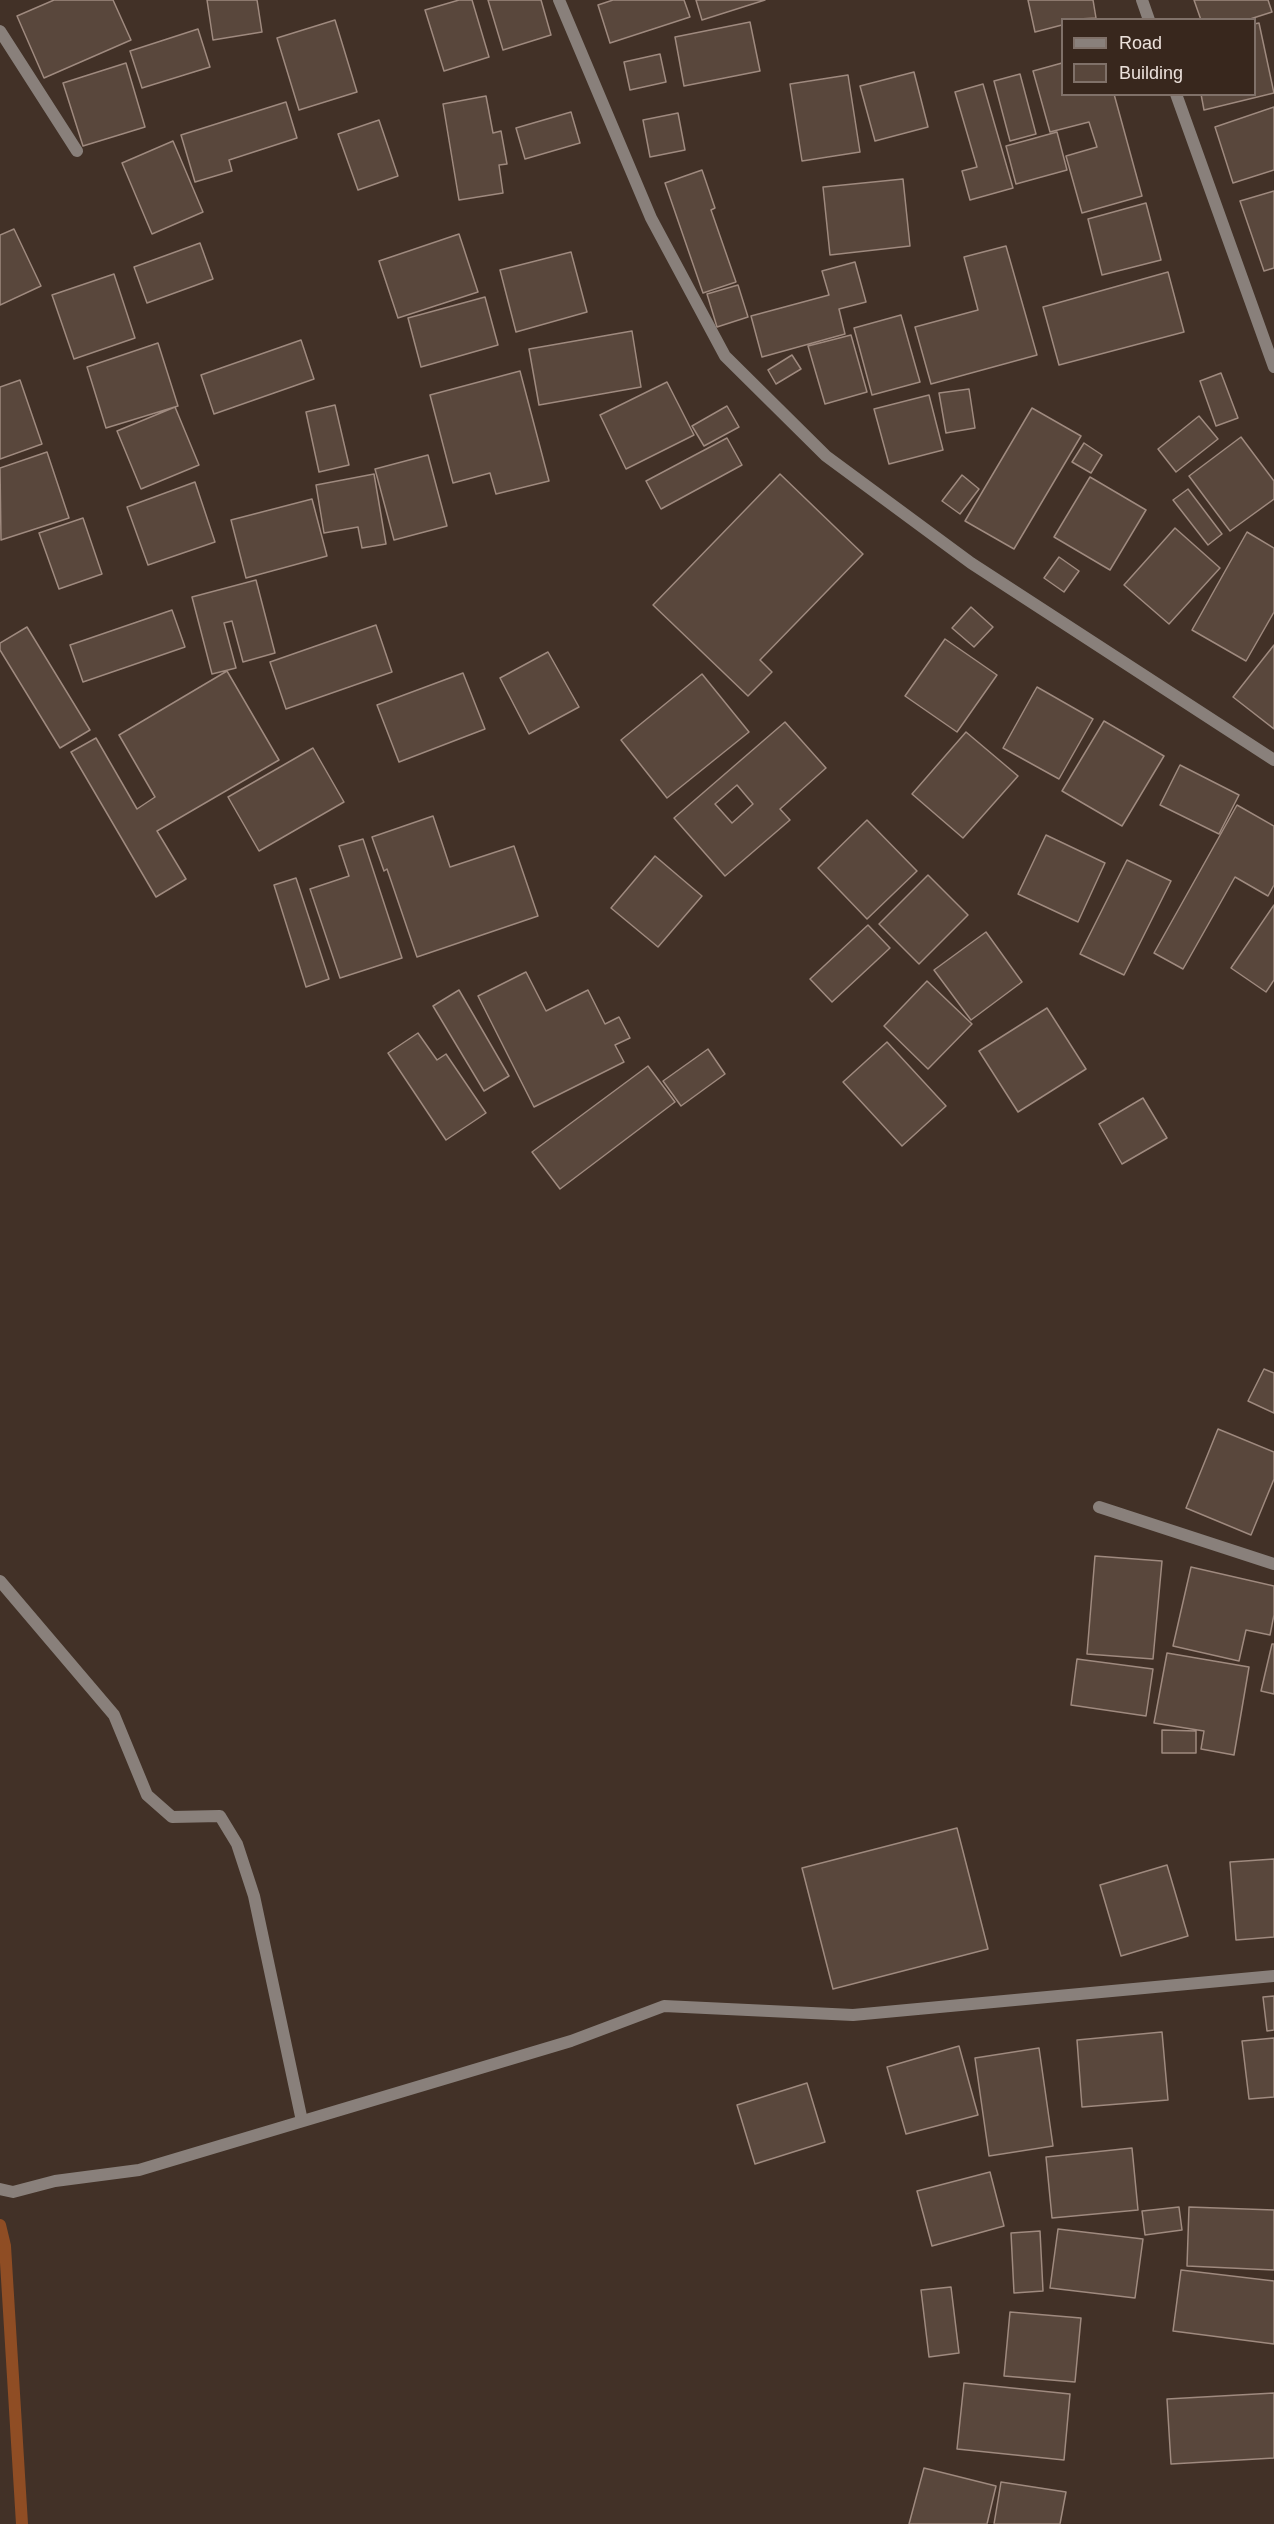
<!DOCTYPE html>
<style>
body{margin:0}
#map{position:relative;width:1274px;height:2524px;overflow:hidden;background:#423127;font-family:Helvetica,sans-serif}
canvas{display:block}
.legend{position:absolute;left:1061px;top:18px;width:195px;height:78px;box-sizing:border-box;background:#38271d;border:2px solid #807169;margin:0;padding:8px 10px;list-style:none;font-size:18px;color:#ece1db}
.legend li{display:flex;align-items:center;gap:12px;height:30px}
.legend b{width:30px;border:2px solid #807169}
</style>
<div id="map">
<canvas width="1274" height="2524"></canvas>
<ul class="legend">
<li><b style="height:8px;background:#89807b"></b>Road</li>
<li><b style="height:16px;background:#59473c"></b>Building</li>
</ul>
</div>
<script>
const g = document.querySelector('canvas').getContext('2d');
g.lineJoin = 'round';
function stroke(path, color, width, dash) { g.strokeStyle = color; g.lineWidth = width; g.lineCap = dash ? 'butt' : 'round'; g.setLineDash(dash || []); g.stroke(path); }
function paint(path, color) { g.fillStyle = color; g.fill(path, 'evenodd'); }
const stream = new Path2D(`
 M 0,2225 L 5,2246 L 22,2524`);
const building = new Path2D(`
 M 54,0 L 113,0 L 131,40 L 44,78 L 17,16 Z
 M 207,0 L 257,0 L 262,32 L 213,40 Z
 M 459,0 L 472,0 L 489,57 L 444,71 L 425,10 Z
 M 488,0 L 541,0 L 551,35 L 503,50 Z
 M 613,0 L 684,0 L 690,17 L 610,43 L 598,5 Z
 M 696,0 L 765,0 L 702,20 Z
 M 1028,0 L 1093,0 L 1096,18 L 1062,20 L 1062,25 L 1035,32 Z
 M 1194,0 L 1268,0 L 1272,12 L 1247,20 L 1201,20 Z
 M 335,20 L 357,92 L 299,110 L 277,38 Z
 M 750,22 L 760,71 L 684,86 L 675,37 Z
 M 1259,23 L 1274,93 L 1204,110 L 1201,94 L 1254,94 L 1254,24 Z
 M 198,29 L 210,67 L 142,88 L 130,51 Z
 M 660,54 L 666,82 L 630,90 L 624,62 Z
 M 126,63 L 145,127 L 83,146 L 63,83 Z
 M 1062,63 L 1062,94 L 1114,94 L 1142,196 L 1082,213 L 1066,156 L 1097,147 L 1089,122 L 1050,132 L 1033,71 Z
 M 914,72 L 928,127 L 875,141 L 860,86 Z
 M 1020,74 L 1036,134 L 1010,141 L 994,81 Z
 M 848,75 L 860,152 L 802,161 L 790,84 Z
 M 983,84 L 1013,188 L 970,200 L 962,171 L 977,167 L 955,92 Z
 M 486,96 L 493,133 L 501,131 L 507,164 L 499,165 L 503,193 L 459,200 L 443,104 Z
 M 286,102 L 297,138 L 229,160 L 232,171 L 195,182 L 181,135 Z
 M 1274,107 L 1274,170 L 1233,183 L 1215,127 Z
 M 571,112 L 580,143 L 525,159 L 516,128 Z
 M 678,113 L 685,150 L 650,157 L 643,120 Z
 M 379,120 L 398,176 L 358,190 L 338,134 Z
 M 1057,132 L 1067,170 L 1016,184 L 1006,146 Z
 M 173,141 L 203,212 L 152,234 L 122,163 Z
 M 702,170 L 715,208 L 711,210 L 736,282 L 703,293 L 665,183 Z
 M 903,179 L 910,246 L 830,255 L 823,187 Z
 M 1274,191 L 1274,268 L 1264,271 L 1240,201 Z
 M 1146,203 L 1161,260 L 1102,275 L 1088,219 Z
 M 14,229 L 41,286 L 0,305 L 0,235 Z
 M 459,234 L 478,292 L 398,318 L 379,261 Z
 M 200,243 L 213,279 L 147,303 L 134,267 Z
 M 1006,246 L 1037,355 L 931,384 L 915,327 L 978,310 L 964,257 Z
 M 571,252 L 587,312 L 516,332 L 500,270 Z
 M 855,262 L 866,302 L 839,309 L 845,334 L 762,357 L 751,316 L 829,295 L 822,271 Z
 M 1168,272 L 1184,332 L 1059,365 L 1043,307 Z
 M 114,274 L 135,338 L 74,359 L 52,295 Z
 M 738,285 L 748,317 L 717,327 L 707,294 Z
 M 485,297 L 498,345 L 421,367 L 408,318 Z
 M 901,315 L 920,382 L 872,395 L 854,328 Z
 M 632,331 L 641,387 L 539,405 L 529,349 Z
 M 851,335 L 867,392 L 825,404 L 808,346 Z
 M 301,340 L 314,379 L 214,414 L 201,375 Z
 M 158,343 L 178,406 L 106,428 L 87,367 Z
 M 792,355 L 801,369 L 776,384 L 768,370 Z
 M 520,371 L 549,481 L 496,494 L 490,473 L 453,483 L 430,395 Z
 M 1221,373 L 1238,418 L 1216,426 L 1200,381 Z
 M 20,380 L 42,444 L 0,459 L 0,387 Z
 M 667,382 L 694,435 L 626,469 L 600,415 Z
 M 969,389 L 975,428 L 946,433 L 939,393 Z
 M 929,395 L 943,450 L 889,464 L 874,409 Z
 M 335,405 L 349,465 L 319,472 L 306,412 Z
 M 727,406 L 739,427 L 704,446 L 692,426 Z
 M 175,407 L 199,465 L 141,489 L 117,431 Z
 M 1032,408 L 1081,436 L 1014,549 L 965,521 Z
 M 1199,416 L 1218,439 L 1176,472 L 1158,449 Z
 M 1241,437 L 1274,481 L 1274,499 L 1230,531 L 1189,476 Z
 M 727,438 L 742,465 L 661,509 L 646,481 Z
 M 1084,443 L 1102,455 L 1091,473 L 1072,462 Z
 M 47,452 L 69,518 L 1,540 L 0,468 Z
 M 428,455 L 447,526 L 394,540 L 375,469 Z
 M 374,474 L 386,544 L 362,548 L 358,527 L 324,533 L 316,485 Z
 M 780,474 L 863,554 L 760,660 L 772,672 L 748,696 L 653,605 Z
 M 962,475 L 979,489 L 960,514 L 942,501 Z
 M 1090,477 L 1146,510 L 1110,570 L 1054,537 Z
 M 195,482 L 215,542 L 148,565 L 127,507 Z
 M 1188,489 L 1222,534 L 1208,545 L 1173,500 Z
 M 312,499 L 327,556 L 246,578 L 231,520 Z
 M 83,518 L 102,574 L 59,589 L 39,533 Z
 M 1175,528 L 1220,568 L 1169,624 L 1124,585 Z
 M 1247,532 L 1274,548 L 1274,612 L 1246,661 L 1192,630 Z
 M 1059,557 L 1079,571 L 1064,592 L 1044,578 Z
 M 256,580 L 275,653 L 243,662 L 232,621 L 224,623 L 236,668 L 212,674 L 192,597 Z
 M 971,607 L 993,627 L 974,647 L 952,628 Z
 M 172,610 L 185,647 L 83,682 L 70,645 Z
 M 376,625 L 392,672 L 286,709 L 270,662 Z
 M 27,627 L 90,730 L 60,748 L 0,650 L 0,643 Z
 M 945,639 L 997,675 L 957,732 L 905,696 Z
 M 1274,645 L 1274,729 L 1233,697 Z
 M 548,652 L 579,707 L 529,734 L 500,678 Z
 M 227,671 L 279,760 L 157,831 L 186,879 L 156,897 L 71,752 L 96,738 L 137,809 L 155,797 L 119,735 Z
 M 463,673 L 485,729 L 399,762 L 377,705 Z
 M 702,674 L 749,732 L 667,798 L 621,740 Z
 M 1037,687 L 1093,719 L 1059,779 L 1003,748 Z
 M 1104,721 L 1164,756 L 1122,826 L 1062,791 Z
 M 785,722 L 826,768 L 780,809 L 790,820 L 725,876 L 674,818 ZM 737,785 L 753,804 L 732,823 L 715,804 Z
 M 966,732 L 1018,776 L 963,838 L 912,794 Z
 M 313,748 L 344,802 L 259,851 L 228,797 Z
 M 1180,765 L 1239,795 L 1219,834 L 1160,805 Z
 M 1237,805 L 1274,826 L 1274,885 L 1268,896 L 1235,877 L 1183,969 L 1154,953 Z
 M 433,816 L 450,867 L 514,846 L 538,916 L 417,957 L 387,869 L 384,871 L 372,837 Z
 M 867,820 L 917,871 L 867,919 L 818,868 Z
 M 1046,835 L 1105,863 L 1078,922 L 1018,894 Z
 M 363,839 L 402,958 L 340,978 L 310,889 L 349,876 L 339,846 Z
 M 655,856 L 702,896 L 658,947 L 611,908 Z
 M 1127,860 L 1171,881 L 1124,975 L 1080,954 Z
 M 928,875 L 968,915 L 919,964 L 879,924 Z
 M 296,878 L 329,979 L 306,987 L 274,885 Z
 M 1274,905 L 1274,980 L 1266,992 L 1231,968 Z
 M 868,925 L 890,948 L 832,1002 L 810,979 Z
 M 986,932 L 1022,982 L 971,1020 L 934,970 Z
 M 526,972 L 546,1011 L 588,990 L 605,1024 L 619,1017 L 630,1038 L 615,1045 L 624,1062 L 534,1107 L 478,996 Z
 M 927,981 L 972,1024 L 928,1069 L 884,1026 Z
 M 459,990 L 509,1076 L 484,1091 L 433,1006 Z
 M 1047,1008 L 1086,1069 L 1018,1112 L 979,1051 Z
 M 418,1033 L 437,1060 L 446,1054 L 486,1113 L 446,1140 L 388,1053 Z
 M 887,1042 L 946,1106 L 902,1146 L 843,1082 Z
 M 708,1049 L 725,1074 L 681,1106 L 663,1081 Z
 M 648,1066 L 675,1102 L 560,1189 L 532,1152 Z
 M 1143,1098 L 1167,1138 L 1122,1164 L 1099,1124 Z
 M 1264,1369 L 1274,1373 L 1274,1413 L 1248,1401 Z
 M 1218,1429 L 1274,1452 L 1274,1479 L 1251,1535 L 1186,1508 Z
 M 1095,1556 L 1162,1561 L 1153,1659 L 1087,1654 Z
 M 1191,1567 L 1274,1586 L 1274,1615 L 1270,1635 L 1246,1630 L 1239,1661 L 1173,1646 Z
 M 1272,1644 L 1274,1644 L 1274,1694 L 1261,1691 Z
 M 1167,1653 L 1249,1667 L 1234,1755 L 1201,1749 L 1204,1731 L 1154,1723 Z
 M 1077,1659 L 1153,1669 L 1146,1716 L 1071,1705 Z
 M 1162,1730 L 1196,1731 L 1196,1753 L 1162,1753 Z
 M 957,1828 L 988,1949 L 833,1989 L 802,1868 Z
 M 1274,1859 L 1274,1937 L 1236,1940 L 1230,1862 Z
 M 1167,1865 L 1188,1936 L 1121,1956 L 1100,1885 Z
 M 1274,1996 L 1274,2030 L 1267,2031 L 1263,1997 Z
 M 1162,2032 L 1168,2100 L 1082,2107 L 1077,2040 Z
 M 1274,2038 L 1274,2097 L 1249,2099 L 1242,2041 Z
 M 959,2046 L 978,2115 L 906,2134 L 887,2067 Z
 M 1039,2048 L 1053,2146 L 989,2156 L 975,2058 Z
 M 807,2083 L 825,2142 L 755,2164 L 737,2105 Z
 M 1132,2148 L 1138,2210 L 1052,2218 L 1046,2157 Z
 M 990,2172 L 1004,2226 L 932,2246 L 917,2191 Z
 M 1179,2207 L 1182,2230 L 1145,2235 L 1142,2211 Z
 M 1189,2207 L 1274,2210 L 1274,2270 L 1187,2266 Z
 M 1058,2229 L 1143,2239 L 1135,2298 L 1050,2288 Z
 M 1040,2231 L 1043,2291 L 1014,2293 L 1011,2233 Z
 M 1181,2270 L 1274,2281 L 1274,2344 L 1173,2331 Z
 M 951,2287 L 959,2353 L 929,2357 L 921,2290 Z
 M 1010,2312 L 1081,2318 L 1075,2382 L 1004,2376 Z
 M 964,2383 L 1070,2394 L 1064,2460 L 957,2449 Z
 M 1274,2393 L 1274,2458 L 1171,2464 L 1167,2399 Z
 M 924,2468 L 996,2486 L 987,2524 L 909,2524 Z
 M 1001,2482 L 1066,2492 L 1060,2524 L 994,2524 Z`);
const minor = new Path2D(`
 M 559,0 L 651,218 L 725,356 L 826,456 L 971,563 L 1274,760
 M 1142,0 L 1149,20
 M 0,31 L 77,151
 M 1176,94 L 1274,367
 M 1099,1507 L 1274,1564
 M 0,1581 L 114,1715 L 147,1795 L 172,1817 L 220,1816 L 237,1844 L 254,1896 L 302,2121
 M 0,2189 L 13,2192 L 55,2181 L 139,2170 L 571,2041 L 664,2006 L 853,2015 L 1274,1976`);
stroke(stream, '#8f4d24', 12);
paint(building, '#59473c');
stroke(building, '#9f8a7f', 1.5);
stroke(minor, '#89807b', 12);
</script>
